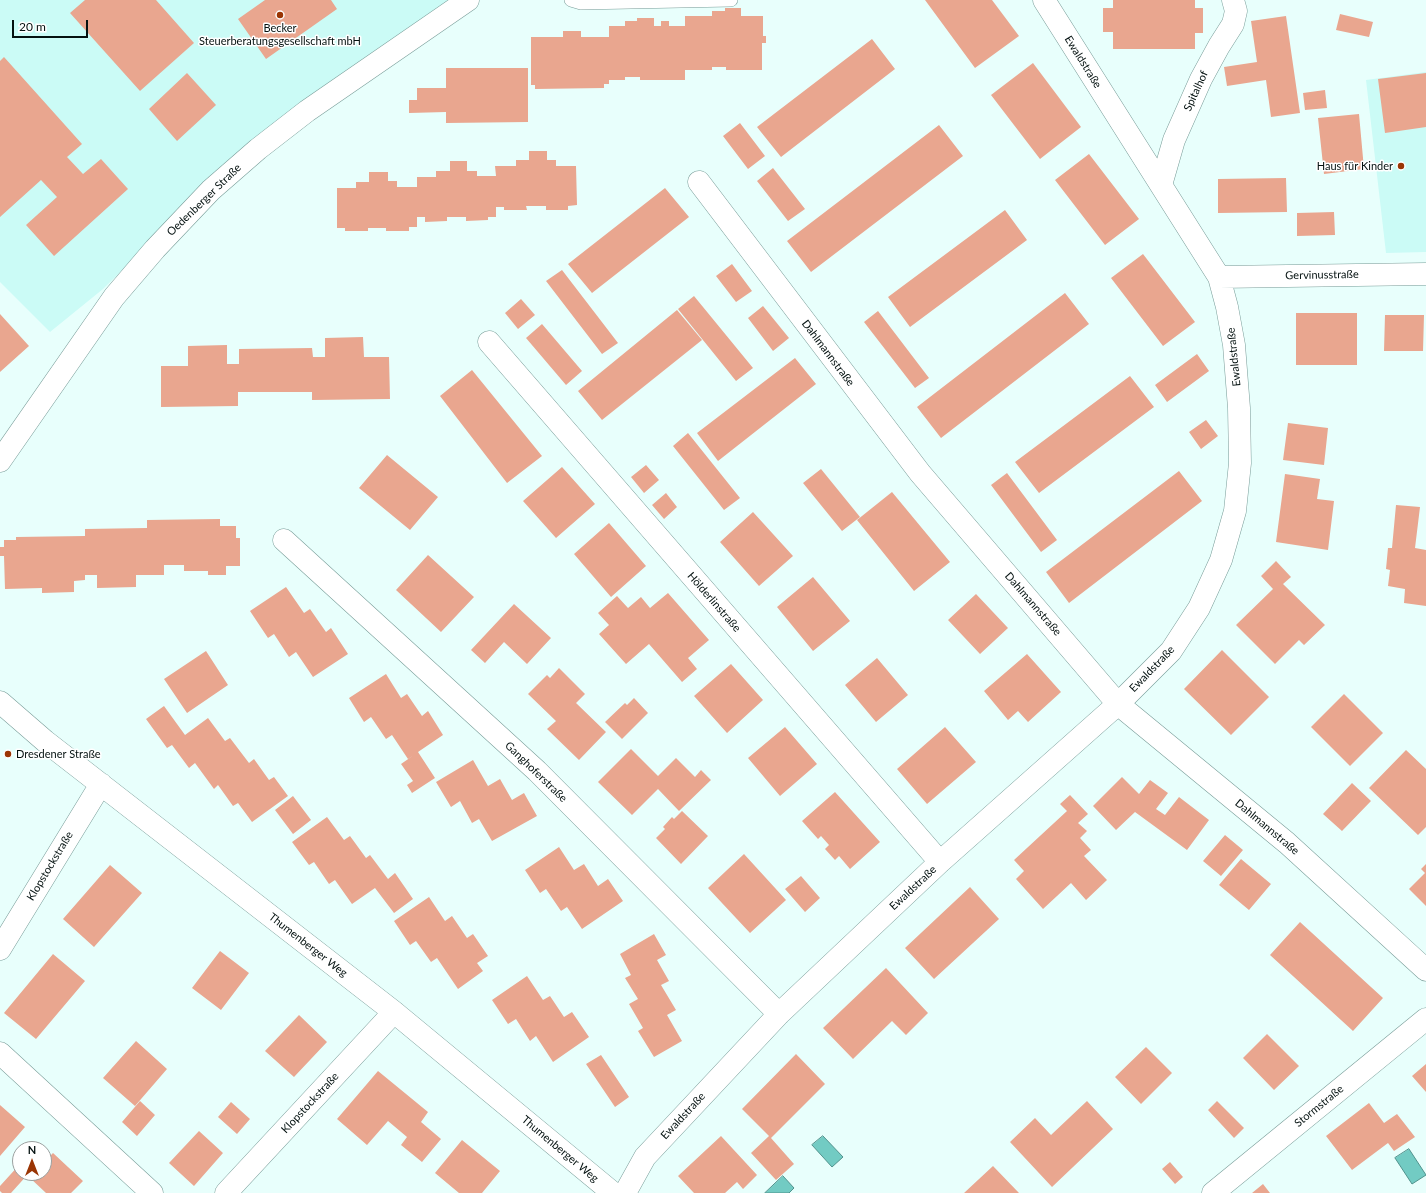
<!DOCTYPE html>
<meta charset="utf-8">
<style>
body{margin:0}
#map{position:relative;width:1426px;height:1193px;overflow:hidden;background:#e8fffc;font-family:Lato,sans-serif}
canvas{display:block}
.north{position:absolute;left:12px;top:1141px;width:40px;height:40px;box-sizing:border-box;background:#fff;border:1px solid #9ba09f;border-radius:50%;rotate:0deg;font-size:11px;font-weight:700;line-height:16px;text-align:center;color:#041110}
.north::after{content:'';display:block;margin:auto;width:14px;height:18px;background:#9a3504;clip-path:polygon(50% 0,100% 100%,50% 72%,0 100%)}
.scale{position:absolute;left:12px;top:20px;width:76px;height:18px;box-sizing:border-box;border:2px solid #041110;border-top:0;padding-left:5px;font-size:12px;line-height:14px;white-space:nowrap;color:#041110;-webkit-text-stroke:3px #fff;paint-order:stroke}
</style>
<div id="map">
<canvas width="1426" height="1193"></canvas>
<div class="north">N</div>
<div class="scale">20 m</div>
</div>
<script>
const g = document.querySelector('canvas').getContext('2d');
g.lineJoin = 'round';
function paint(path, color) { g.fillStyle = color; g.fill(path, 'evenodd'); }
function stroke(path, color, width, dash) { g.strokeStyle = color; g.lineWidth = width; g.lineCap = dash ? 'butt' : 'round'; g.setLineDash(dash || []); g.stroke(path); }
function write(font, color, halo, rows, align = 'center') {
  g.font = font + ' Lato,sans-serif'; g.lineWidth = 3; g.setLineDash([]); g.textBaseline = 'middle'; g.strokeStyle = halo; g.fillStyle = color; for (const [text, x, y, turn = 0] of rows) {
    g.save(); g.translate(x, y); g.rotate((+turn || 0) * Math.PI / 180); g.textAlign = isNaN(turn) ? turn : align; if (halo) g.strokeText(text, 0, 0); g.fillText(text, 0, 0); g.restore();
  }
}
const built = new Path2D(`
 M 0,0 L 450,0 L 253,141 L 103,289 L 50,332 L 0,282 Z
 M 1426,72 L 1426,252 L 1386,253 L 1366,80 Z`);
const water = new Path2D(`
 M 823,1136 L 843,1157 L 832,1167 L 812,1145 Z
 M 1409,1149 L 1426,1175 L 1412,1184 L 1395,1158 Z
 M 783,1176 L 794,1188 L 789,1193 L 765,1193 Z`);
const building = new Path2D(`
 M 85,0 L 156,0 L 194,43 L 140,91 L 70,13 Z
 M 265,0 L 331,0 L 337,9 L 266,59 L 238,19 Z
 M 925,0 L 992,0 L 1019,36 L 975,68 Z
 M 1113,0 L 1195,0 L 1195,8 L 1203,8 L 1203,33 L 1195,33 L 1195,49 L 1113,49 L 1113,32 L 1103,32 L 1103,8 L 1113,8 Z
 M 725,8 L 741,8 L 741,16 L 763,16 L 763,36 L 766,36 L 766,43 L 762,43 L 762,70 L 726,70 L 726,67 L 712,67 L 712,70 L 685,70 L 685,80 L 640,80 L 640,77 L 625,77 L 625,80 L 609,80 L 609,84 L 604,84 L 604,88 L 535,89 L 535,85 L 531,85 L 531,37 L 563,37 L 563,31 L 581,31 L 581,37 L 609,37 L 609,26 L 625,26 L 625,21 L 637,21 L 637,18 L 654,18 L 654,26 L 661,26 L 661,21 L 669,21 L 669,26 L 685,26 L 685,16 L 712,16 L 712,11 L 725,11 Z
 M 1340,14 L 1373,22 L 1369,37 L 1336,30 Z
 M 1286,16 L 1300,113 L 1271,117 L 1266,80 L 1227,86 L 1224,67 L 1257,62 L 1251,21 Z
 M 872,39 L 895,69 L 781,157 L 757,127 Z
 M 4,57 L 82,144 L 67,157 L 83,174 L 101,159 L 128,189 L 54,256 L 26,225 L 57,197 L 41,180 L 0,217 L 0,61 Z
 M 1033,63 L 1081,127 L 1040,159 L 991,95 Z
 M 446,68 L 528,68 L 528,122 L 446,123 L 446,112 L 409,113 L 409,100 L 417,100 L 417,88 L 446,88 Z
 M 187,73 L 216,105 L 177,141 L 149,109 Z
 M 1426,73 L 1426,127 L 1385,133 L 1378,79 Z
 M 1325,90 L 1327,108 L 1305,110 L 1303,93 Z
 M 1359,114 L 1364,169 L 1324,174 L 1318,118 Z
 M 740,123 L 765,156 L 748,169 L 723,136 Z
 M 939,125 L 963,156 L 811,272 L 787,241 Z
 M 529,151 L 547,151 L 547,160 L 556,160 L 556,166 L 576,166 L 577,205 L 568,206 L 568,210 L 546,210 L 546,206 L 526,206 L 527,210 L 504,210 L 504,207 L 496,207 L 496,217 L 488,217 L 488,220 L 466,221 L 466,217 L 447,217 L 447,221 L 425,222 L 425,217 L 417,217 L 417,227 L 409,227 L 409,231 L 386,231 L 386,228 L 368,228 L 368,231 L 345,231 L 345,228 L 337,228 L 337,188 L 356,188 L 356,182 L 369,182 L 369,172 L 388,172 L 388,181 L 397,181 L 397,187 L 417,187 L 417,177 L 436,177 L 436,171 L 450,171 L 450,161 L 467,161 L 467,171 L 477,171 L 477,176 L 496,176 L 495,166 L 516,166 L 516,160 L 529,160 Z
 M 1089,154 L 1139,219 L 1105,245 L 1055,180 Z
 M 773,168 L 805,209 L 788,221 L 757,181 Z
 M 1286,178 L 1287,212 L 1218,213 L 1218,179 Z
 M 665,188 L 689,217 L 592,293 L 568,264 Z
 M 1005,210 L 1027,240 L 910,327 L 888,297 Z
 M 1334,212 L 1335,235 L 1297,236 L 1297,213 Z
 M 1143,254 L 1195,322 L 1163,346 L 1111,278 Z
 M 732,264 L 752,291 L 736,302 L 716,276 Z
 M 562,270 L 618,343 L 602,354 L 546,281 Z
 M 1065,293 L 1089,324 L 941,438 L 917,407 Z
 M 694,296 L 753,368 L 736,381 L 678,309 Z
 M 521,299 L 535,315 L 518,329 L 505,313 Z
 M 763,306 L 789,338 L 773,351 L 748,318 Z
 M 677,310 L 702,340 L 602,420 L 578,391 Z
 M 878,311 L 929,378 L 915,388 L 864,322 Z
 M 1296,313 L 1357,313 L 1357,365 L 1296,365 Z
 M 0,314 L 29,346 L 0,372 Z
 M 1385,315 L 1424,315 L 1423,351 L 1384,351 Z
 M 542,324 L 582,371 L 566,385 L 526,338 Z
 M 363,337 L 364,357 L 389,357 L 390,399 L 312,400 L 312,392 L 238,392 L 238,406 L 161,407 L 161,366 L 188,366 L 188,346 L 227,345 L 227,364 L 239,364 L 239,349 L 312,348 L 313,357 L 325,357 L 325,338 Z
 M 1197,354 L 1209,371 L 1167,402 L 1155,385 Z
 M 795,358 L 816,384 L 718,461 L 697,433 Z
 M 472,370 L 542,456 L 507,483 L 440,396 Z
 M 1130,376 L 1154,407 L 1039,493 L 1015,462 Z
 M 1206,420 L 1218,436 L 1201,449 L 1189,432 Z
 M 1288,423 L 1328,428 L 1324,465 L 1283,460 Z
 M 688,433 L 740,498 L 724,510 L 673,446 Z
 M 387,455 L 438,497 L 410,530 L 359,488 Z
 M 646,465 L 659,480 L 644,493 L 631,477 Z
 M 562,467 L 595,504 L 556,538 L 523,501 Z
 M 821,469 L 860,517 L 842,531 L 803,483 Z
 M 1179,471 L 1202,501 L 1069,603 L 1046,572 Z
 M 1007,473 L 1057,540 L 1041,552 L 991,485 Z
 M 1285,474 L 1320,479 L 1317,499 L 1334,501 L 1328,550 L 1276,542 Z
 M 892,492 L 950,562 L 914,591 L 857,520 Z
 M 666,493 L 677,507 L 664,519 L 652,505 Z
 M 1396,505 L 1420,507 L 1415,548 L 1426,550 L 1426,606 L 1404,603 L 1405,589 L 1388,586 L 1390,570 L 1386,569 L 1388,548 L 1392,548 Z
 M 753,512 L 793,556 L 759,586 L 720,542 Z
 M 220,519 L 220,526 L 236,526 L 236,538 L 240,538 L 240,566 L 226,566 L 226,575 L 208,575 L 208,571 L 184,571 L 184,565 L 164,565 L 164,575 L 136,575 L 136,587 L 97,588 L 97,575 L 85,575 L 85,580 L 74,581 L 74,592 L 42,593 L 42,588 L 5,589 L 4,556 L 0,556 L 0,547 L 4,547 L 4,540 L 16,540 L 16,537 L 85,536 L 85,529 L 147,528 L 147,520 Z
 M 609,523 L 646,566 L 611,597 L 574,554 Z
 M 428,555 L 474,597 L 441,632 L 396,590 Z
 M 1276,561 L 1291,577 L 1283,584 L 1325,625 L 1304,645 L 1299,640 L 1275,664 L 1236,625 L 1273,589 L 1261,576 Z
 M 813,577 L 850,621 L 813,651 L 777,607 Z
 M 286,587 L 304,613 L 310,609 L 326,632 L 331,628 L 348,654 L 313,677 L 296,652 L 289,657 L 274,634 L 268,638 L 250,611 Z
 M 668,593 L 709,640 L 688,658 L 697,669 L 682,682 L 649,644 L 626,664 L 599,634 L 609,625 L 598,613 L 617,596 L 628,608 L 641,597 L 650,608 Z
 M 976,594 L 1008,628 L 980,654 L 948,620 Z
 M 514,604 L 551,638 L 527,664 L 504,642 L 485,663 L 471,650 Z
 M 1222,650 L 1269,697 L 1231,735 L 1184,689 Z
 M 206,651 L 228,685 L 187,713 L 164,679 Z
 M 1027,654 L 1061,692 L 1028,722 L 1018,711 L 1008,720 L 984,691 Z
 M 877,658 L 908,695 L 876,722 L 845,685 Z
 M 731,664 L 763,700 L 727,733 L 694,696 Z
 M 559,668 L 585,694 L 576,703 L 606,732 L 579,760 L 547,729 L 556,721 L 528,694 L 547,675 L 550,678 Z
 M 386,674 L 401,698 L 407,694 L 422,716 L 428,711 L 443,735 L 418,752 L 435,778 L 412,793 L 407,785 L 413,781 L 401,764 L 414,755 L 408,759 L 392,735 L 386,739 L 371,717 L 364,722 L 349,698 Z
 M 1344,694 L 1383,733 L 1350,766 L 1311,727 Z
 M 634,698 L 648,713 L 622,739 L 605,722 L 625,703 L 627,705 Z
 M 164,706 L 185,735 L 208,718 L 225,741 L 230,738 L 249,763 L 254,759 L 269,780 L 274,777 L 288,796 L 252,822 L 238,803 L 233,806 L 218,785 L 214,789 L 195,763 L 189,768 L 172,745 L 167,748 L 146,719 Z
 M 785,727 L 817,764 L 780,796 L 748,758 Z
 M 945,727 L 976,762 L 927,804 L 897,769 Z
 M 631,749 L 658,776 L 676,758 L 695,777 L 701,770 L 711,780 L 679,811 L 658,789 L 632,815 L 598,782 Z
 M 1406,750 L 1426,769 L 1426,827 L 1418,835 L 1369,788 Z
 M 473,760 L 488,786 L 500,779 L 512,800 L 524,793 L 537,816 L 492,841 L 479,819 L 472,823 L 460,801 L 451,807 L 436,782 Z
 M 1122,777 L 1139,794 L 1150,780 L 1168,793 L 1156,809 L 1165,815 L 1179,797 L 1209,820 L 1187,850 L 1135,812 L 1116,830 L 1093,806 Z
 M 1352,783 L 1371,801 L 1342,831 L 1323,814 Z
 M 835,792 L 880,842 L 850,869 L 839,856 L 835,860 L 825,849 L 829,845 L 821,836 L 818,839 L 802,821 Z
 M 1070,795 L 1088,814 L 1078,823 L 1087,831 L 1080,838 L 1091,850 L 1084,856 L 1107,880 L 1086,900 L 1071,883 L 1043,909 L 1016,879 L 1024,871 L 1014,860 L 1067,811 L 1060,804 Z
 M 293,796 L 311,820 L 293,834 L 275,810 Z
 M 682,811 L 708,836 L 681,864 L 656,838 L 665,829 L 663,827 L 672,817 L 674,819 Z
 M 327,817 L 344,840 L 350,836 L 366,858 L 370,855 L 388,879 L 395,873 L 413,899 L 394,913 L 375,888 L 352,904 L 335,880 L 329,884 L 314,862 L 309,865 L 292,842 Z
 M 1225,835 L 1243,850 L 1221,876 L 1203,861 Z
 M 559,847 L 574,870 L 584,864 L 598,886 L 608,879 L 623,901 L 582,929 L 567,907 L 561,911 L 546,889 L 540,893 L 525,870 Z
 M 744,854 L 786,900 L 750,933 L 708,888 Z
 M 1241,859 L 1271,884 L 1249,910 L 1219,885 Z
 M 1426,864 L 1426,906 L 1409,889 L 1425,873 L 1421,869 Z
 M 110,865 L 142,893 L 94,947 L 63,919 Z
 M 801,876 L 820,898 L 805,912 L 785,889 Z
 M 970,887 L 999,919 L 934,979 L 905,948 Z
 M 429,897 L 445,921 L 452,916 L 467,938 L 473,934 L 488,956 L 477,963 L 483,971 L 458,989 L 437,958 L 431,962 L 416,941 L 410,945 L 394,921 Z
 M 1300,922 L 1383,998 L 1353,1031 L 1270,955 Z
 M 654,934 L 666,955 L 657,960 L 669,981 L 661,985 L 676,1010 L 667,1015 L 682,1041 L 654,1057 L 638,1031 L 643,1028 L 629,1004 L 638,999 L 625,978 L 631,975 L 620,954 Z
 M 220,951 L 249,973 L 221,1010 L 192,988 Z
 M 53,954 L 85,981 L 36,1039 L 4,1013 Z
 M 886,968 L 928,1013 L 906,1035 L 892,1021 L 853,1059 L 823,1028 Z
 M 527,976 L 543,1000 L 550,996 L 564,1017 L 572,1012 L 589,1037 L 553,1062 L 536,1036 L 530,1041 L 516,1019 L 508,1024 L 492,1000 Z
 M 299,1015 L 327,1042 L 294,1077 L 265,1051 Z
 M 1267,1034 L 1299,1066 L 1274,1090 L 1243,1058 Z
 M 136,1041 L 167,1069 L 135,1106 L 103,1078 Z
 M 1146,1047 L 1172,1073 L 1141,1104 L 1115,1077 Z
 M 796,1054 L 825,1084 L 771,1138 L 794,1164 L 776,1180 L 751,1153 L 769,1136 L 742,1109 Z
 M 601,1055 L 629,1097 L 615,1107 L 586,1064 Z
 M 1426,1064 L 1426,1092 L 1412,1076 Z
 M 378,1071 L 428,1112 L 421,1122 L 441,1139 L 422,1162 L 401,1145 L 407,1137 L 388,1121 L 367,1145 L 337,1119 Z
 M 140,1101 L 155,1115 L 137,1136 L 122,1122 Z
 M 1087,1101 L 1113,1129 L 1052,1187 L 1010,1142 L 1035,1118 L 1051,1135 Z
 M 1217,1101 L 1244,1128 L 1234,1138 L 1208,1110 Z
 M 231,1102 L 250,1119 L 237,1134 L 218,1117 Z
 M 1369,1103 L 1384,1123 L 1397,1114 L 1415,1137 L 1394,1151 L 1388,1143 L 1352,1170 L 1326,1136 Z
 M 0,1105 L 25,1127 L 0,1156 Z
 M 199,1131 L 223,1153 L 194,1186 L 169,1163 Z
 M 721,1136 L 757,1175 L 743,1189 L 737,1182 L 725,1193 L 694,1193 L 678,1176 Z
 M 462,1140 L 500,1171 L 482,1193 L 459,1193 L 435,1173 Z
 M 53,1153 L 83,1181 L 71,1193 L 46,1193 L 29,1177 L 33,1173 L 44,1173 L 44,1162 Z
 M 1170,1162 L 1183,1177 L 1175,1184 L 1162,1169 Z
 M 20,1164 L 20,1173 L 29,1173 L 11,1193 L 2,1193 L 0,1191 L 0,1186 Z
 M 993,1166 L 1019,1193 L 964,1193 Z
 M 1263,1184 L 1270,1193 L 1252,1193 Z`);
const lane = new Path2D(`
 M 571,0 L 581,3 L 731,0`);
const street = new Path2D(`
 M 699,182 L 920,473 L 1118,704 L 1287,843 L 1426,970
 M 1161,185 L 1174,140 L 1201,79 L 1219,46 L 1233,24 L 1236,11 L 1233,0
 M 1219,277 L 1426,274
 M 489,342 L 940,862
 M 0,461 L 114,297 L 155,249 L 211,190 L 258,149 L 307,111 L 468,0
 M 284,540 L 537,771 L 779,1014
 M 0,702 L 45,741 L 394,1012 L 613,1193
 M 0,949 L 101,784
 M 0,1053 L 152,1193
 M 226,1193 L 394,1012
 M 625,1193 L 645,1157 L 779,1014 L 940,862 L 1118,704 L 1171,651 L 1199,608 L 1221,560 L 1235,511 L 1240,463 L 1239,408 L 1234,345 L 1227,307 L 1219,277 L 1044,0
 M 1213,1193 L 1426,1019`);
const markers = [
 [280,15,4,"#9a3504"],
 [1401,166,4,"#9a3504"],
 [8,754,4,"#9a3504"]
];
const poiNames = [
 ["Becker",280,28],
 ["Steuerberatungsgesellschaft mbH",280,41],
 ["Haus für Kinder",1393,166,"right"],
 ["Dresdener Straße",16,754,"left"]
];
const streetNames = [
 ["Ewaldstraße",1083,62,58],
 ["Spitalhof",1196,91,-65],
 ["Oedenberger Straße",204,200,-44],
 ["Gervinusstraße",1322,275,-1],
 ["Dahlmannstraße",828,353,53],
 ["Ewaldstraße",1234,357,-96],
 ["Hölderlinstraße",714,602,49],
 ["Dahlmannstraße",1033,604,49],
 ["Ewaldstraße",1152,669,-46],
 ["Ganghoferstraße",536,772,44],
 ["Dahlmannstraße",1267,827,40],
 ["Klopstockstraße",50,866,-59],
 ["Ewaldstraße",913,888,-43],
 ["Thumenberger Weg",308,945,38],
 ["Klopstockstraße",310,1103,-47],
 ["Stormstraße",1319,1106,-39],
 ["Ewaldstraße",683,1116,-47],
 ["Thumenberger Weg",560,1149,40]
];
paint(built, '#cbfbf6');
paint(water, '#72cbc3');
stroke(water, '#51938d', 1);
paint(building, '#e9a68f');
stroke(lane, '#789c98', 14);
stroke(street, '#789c98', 23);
stroke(lane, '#fff', 13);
stroke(street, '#fff', 22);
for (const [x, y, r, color] of markers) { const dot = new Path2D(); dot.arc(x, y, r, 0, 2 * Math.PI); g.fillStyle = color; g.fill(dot); stroke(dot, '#fff', 1.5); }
write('11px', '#041110', '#fff', poiNames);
write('11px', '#041110', '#fff', streetNames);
</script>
